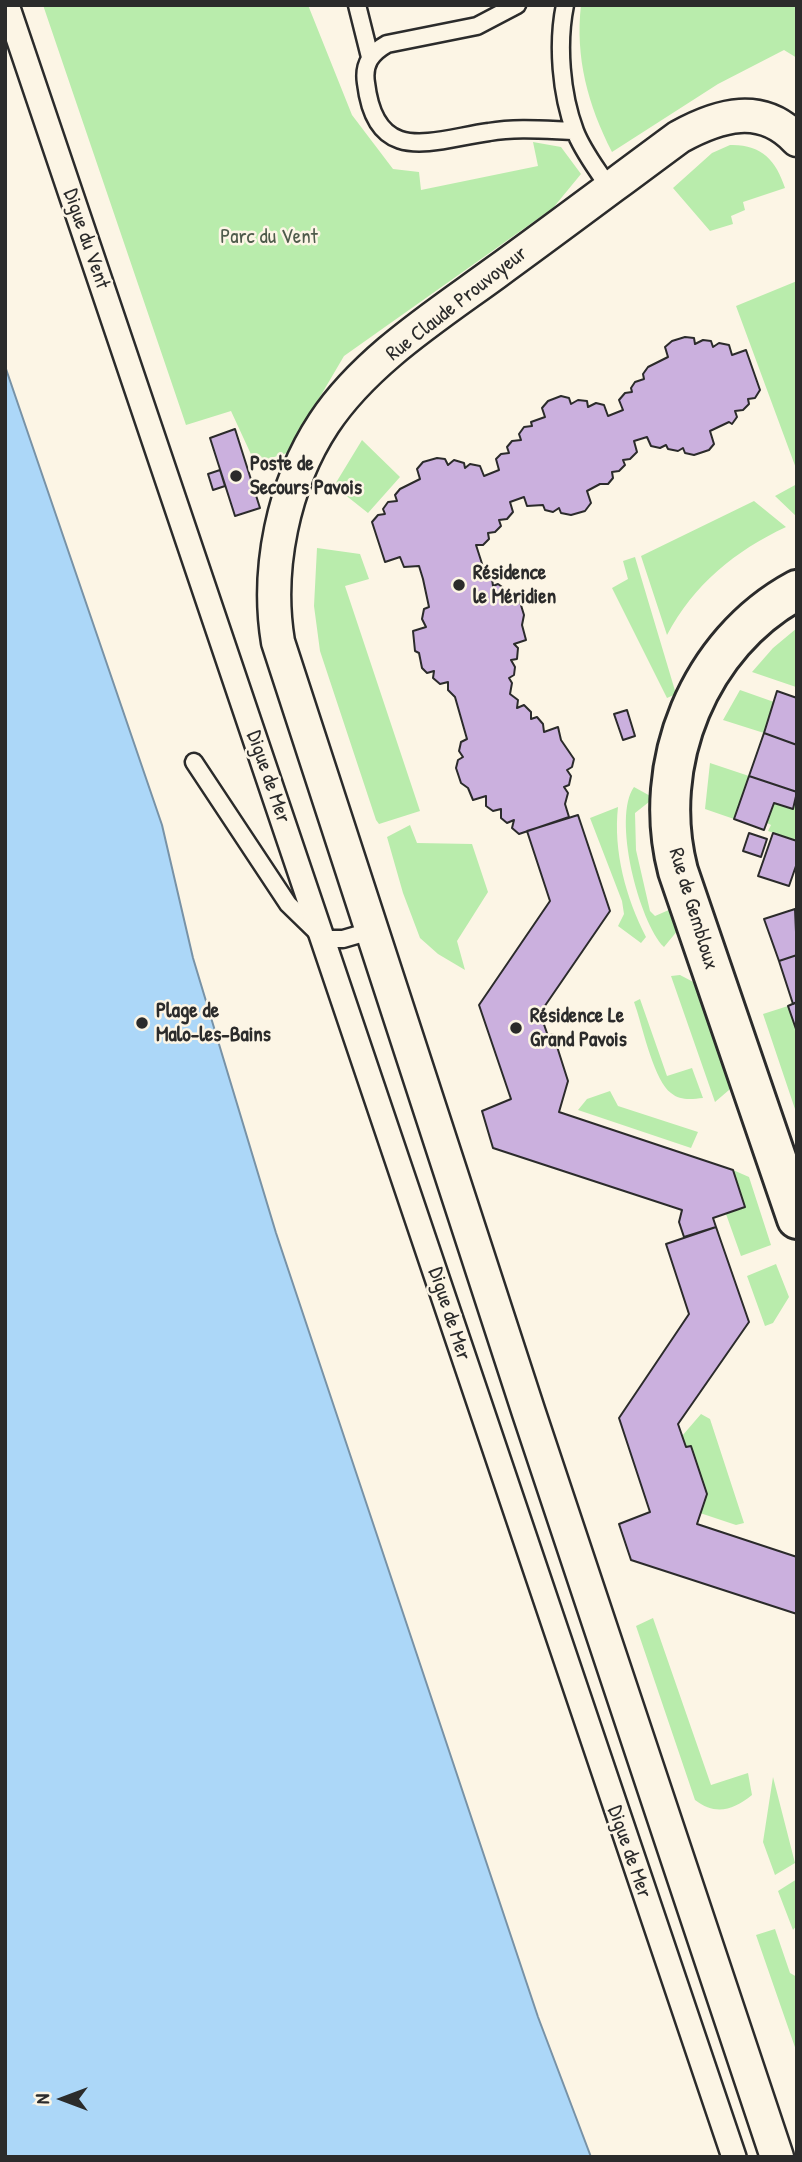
<!DOCTYPE html>
<meta charset="utf-8">
<style>
body{margin:0}
#map{position:relative;width:802px;height:2162px;overflow:hidden;background:#fcf5e5;font-family:"Patrick Hand",sans-serif}
canvas{display:block}
.frame{position:absolute;inset:0;border:7px solid #2b2b2b;pointer-events:none}
.north{position:absolute;left:28px;top:2064px;width:70px;height:70px;-webkit-text-stroke:5px #fcf5e5;paint-order:stroke;rotate:270deg;font-size:19px;font-weight:700;line-height:28px;text-align:center;color:#2b2b2b}
.north::after{content:'';display:block;margin:auto;width:24px;height:32px;background:#2b2b2b;clip-path:polygon(50% 0,100% 100%,50% 72%,0 100%)}
</style>
<div id="map">
<canvas width="802" height="2162"></canvas>
<div class="frame"></div>
<div class="north">N</div>
</div>
<script>
const g = document.querySelector('canvas').getContext('2d');
g.lineJoin = 'round';
function paint(path, color) { g.fillStyle = color; g.fill(path, 'evenodd'); }
function stroke(path, color, width, dash) { g.strokeStyle = color; g.lineWidth = width; g.lineCap = dash ? 'butt' : 'round'; g.setLineDash(dash || []); g.stroke(path); }
function write(font, color, halo, rows, align = 'center') {
  g.font = font + ' "Patrick Hand",sans-serif'; g.lineWidth = 5; g.setLineDash([]); g.textBaseline = 'middle'; g.strokeStyle = halo; g.fillStyle = color; for (const [text, x, y, turn = 0] of rows) {
    g.save(); g.translate(x, y); g.rotate((+turn || 0) * Math.PI / 180); g.textAlign = isNaN(turn) ? turn : align; if (halo) g.strokeText(text, 0, 0); g.fillText(text, 0, 0); g.restore();
  }
}
const green = new Path2D(`
 M 43,5 L 308,5 L 352,115 L 393,169 L 419,172 L 421,190 L 538,166 L 533,142 L 561,147 L 581,174 L 553,208 L 344,356 L 287,453 L 255,463 L 231,411 L 186,425 Z
 M 581,5 L 797,5 L 797,58 L 784,50 L 718,84 L 612,152 C 588,105 575,58 581,5 Z
 M 730,145 C 761,144 776,160 785,188 L 743,202 L 745,210 L 731,216 L 733,224 L 710,231 L 673,188 L 712,153 Z
 M 797,281 L 797,471 L 736,306 Z
 M 362,440 L 400,477 L 368,513 L 334,486 Z
 M 797,484 L 797,517 L 775,496 Z
 M 754,501 L 786,527 C 735,551 694,584 667,635 L 641,556 Z
 M 317,548 L 360,554 L 369,579 L 345,586 L 420,811 L 379,824 L 376,820 L 320,651 L 314,606 Z
 M 635,557 L 676,694 L 667,698 L 612,588 L 628,579 L 623,561 Z
 M 797,628 L 796,687 L 752,672 L 773,648 Z
 M 740,690 L 774,702 L 764,733 L 723,720 Z
 M 710,763 L 749,776 L 734,819 L 705,809 Z
 M 634,787 L 654,798 L 635,813 L 636,850 L 650,911 L 655,916 L 678,906 L 678,930 L 664,947 C 639,922 612,817 634,787 Z
 M 797,797 L 797,841 L 768,831 L 771,825 L 767,823 L 774,803 L 793,808 Z
 M 618,807 C 613,851 626,898 646,937 L 641,943 L 618,926 L 624,914 L 622,901 L 590,818 Z
 M 410,825 L 417,843 L 472,844 L 488,892 L 457,941 L 465,970 L 438,954 L 420,938 L 403,893 L 387,837 Z
 M 680,975 L 699,985 L 730,1072 L 729,1090 L 715,1102 L 671,976 Z
 M 640,999 L 667,1076 L 692,1068 L 703,1098 C 692,1099 680,1101 671,1093 C 655,1082 643,1030 637,1011 L 634,1002 Z
 M 788,1006 L 797,1032 L 797,1115 L 763,1014 Z
 M 610,1091 L 618,1106 L 698,1132 L 691,1148 L 578,1110 L 587,1099 Z
 M 733,1170 L 749,1177 L 771,1245 L 741,1256 L 726,1214 L 745,1207 Z
 M 776,1264 L 789,1297 L 773,1323 L 765,1326 L 747,1276 Z
 M 701,1414 L 710,1419 L 744,1523 L 736,1525 L 700,1513 L 682,1436 Z
 M 653,1618 L 711,1785 L 748,1773 L 752,1795 C 733,1810 716,1816 695,1800 L 636,1626 Z
 M 773,1777 L 795,1863 L 775,1875 L 763,1842 Z
 M 797,1879 L 797,1925 L 793,1930 L 778,1891 Z
 M 775,1929 L 790,1973 L 797,1977 L 797,2053 L 756,1935 Z`);
const water = new Path2D(`
 M 5,366 L 162,825 L 193,958 L 276,1233 L 538,2017 L 591,2157 L 5,2157 Z`);
const building = new Path2D(`
 M 685,337 L 694,338 L 695,344 L 703,340 L 711,341 L 713,347 L 719,343 L 729,345 L 732,355 L 746,350 L 760,390 L 755,398 L 748,399 L 749,404 L 743,410 L 735,411 L 737,417 L 732,424 L 729,422 L 710,431 L 714,444 L 709,450 L 694,455 L 685,453 L 683,448 L 678,451 L 668,449 L 666,445 L 660,448 L 651,446 L 647,437 L 634,441 L 637,452 L 630,459 L 623,460 L 625,465 L 619,471 L 612,472 L 613,478 L 608,484 L 600,484 L 587,491 L 591,503 L 585,511 L 571,515 L 561,513 L 559,508 L 553,512 L 545,510 L 543,505 L 527,506 L 524,497 L 510,502 L 513,512 L 507,519 L 499,520 L 501,526 L 495,532 L 488,533 L 489,539 L 483,545 L 476,545 L 485,573 L 492,579 L 493,586 L 498,584 L 505,589 L 505,597 L 512,595 L 520,602 L 524,615 L 522,625 L 526,640 L 514,644 L 518,648 L 517,659 L 511,660 L 515,667 L 514,675 L 509,678 L 512,683 L 510,694 L 518,700 L 517,708 L 524,705 L 531,712 L 531,719 L 537,717 L 543,724 L 544,732 L 558,727 L 561,740 L 574,759 L 572,767 L 567,770 L 571,776 L 569,785 L 564,787 L 568,793 L 565,804 L 569,817 L 519,834 L 512,828 L 514,820 L 507,823 L 501,818 L 501,809 L 493,811 L 486,806 L 486,796 L 473,800 L 468,788 L 461,783 L 456,768 L 458,760 L 463,757 L 459,751 L 461,742 L 467,739 L 455,697 L 448,690 L 448,682 L 440,684 L 433,678 L 434,671 L 427,673 L 422,668 L 419,653 L 415,651 L 413,631 L 426,627 L 422,619 L 424,609 L 429,607 L 423,579 L 419,566 L 404,567 L 400,557 L 385,562 L 372,522 L 378,515 L 385,514 L 383,509 L 388,502 L 397,501 L 395,495 L 400,489 L 420,479 L 417,469 L 423,462 L 437,458 L 445,459 L 448,465 L 454,460 L 464,463 L 465,468 L 470,464 L 480,466 L 484,476 L 499,470 L 496,459 L 501,454 L 509,453 L 507,447 L 512,441 L 521,440 L 519,434 L 524,427 L 532,426 L 531,422 L 545,417 L 542,408 L 548,401 L 561,396 L 569,398 L 571,404 L 578,400 L 587,401 L 588,407 L 596,403 L 604,405 L 608,416 L 623,410 L 619,400 L 625,393 L 632,392 L 631,388 L 635,382 L 644,379 L 643,374 L 648,367 L 668,357 L 665,347 L 672,341 Z
 M 235,429 L 260,508 L 235,516 L 210,438 Z
 M 220,470 L 225,486 L 213,490 L 208,474 Z
 M 777,691 L 797,698 L 797,745 L 764,733 Z
 M 627,710 L 635,736 L 623,740 L 614,714 Z
 M 764,733 L 797,745 L 797,792 L 749,776 Z
 M 749,776 L 797,792 L 793,809 L 774,803 L 764,830 L 734,819 Z
 M 578,815 L 610,911 L 540,1013 L 548,1036 L 553,1034 L 568,1081 L 559,1112 L 733,1170 L 745,1207 L 713,1218 L 716,1227 L 684,1237 L 679,1222 L 682,1210 L 493,1148 L 482,1111 L 511,1099 L 479,1005 L 550,901 L 527,831 Z
 M 749,833 L 767,839 L 761,857 L 743,851 Z
 M 773,833 L 797,841 L 797,863 L 789,886 L 758,876 Z
 M 795,909 L 797,955 L 779,961 L 764,919 Z
 M 797,955 L 797,1002 L 793,1004 L 779,961 Z
 M 797,1002 L 797,1032 L 788,1006 Z
 M 716,1227 L 749,1322 L 678,1424 L 686,1447 L 691,1446 L 707,1494 L 697,1524 L 797,1557 L 797,1614 L 631,1560 L 619,1524 L 650,1512 L 619,1418 L 689,1314 L 666,1244 Z`);
const service = new Path2D(`
 M 357,5 L 370,57
 M 517,5 L 477,26 L 387,44 C 371,53 363,64 366,83 C 376,167 432,140 489,132 C 517,127 546,130 575,131
 M 565,5 C 557,44 561,94 575,131 C 583,152 598,170 609,188
 M 194,762 L 288,904 L 324,939 L 343,939 L 374,930`);
const pedestrian = new Path2D(`
 M 7,5 L 734,2157`);
const minor = new Path2D(`
 M 777,2157 L 529,1413 L 278,642 C 266,570 283,485 324,423 C 365,361 436,316 495,273 C 557,228 618,182 679,137 C 719,115 762,102 797,140`);
const tertiary = new Path2D(`
 M 797,590 C 699,643 650,764 678,871 L 797,1219`);
const markers = [
 [236,476,7,"#2b2b2b"],
 [459,585,7,"#2b2b2b"],
 [142,1023,7,"#2b2b2b"],
 [516,1028,7,"#2b2b2b"]
];
const parkNames = [
 ["Parc du Vent",269,237]
];
const streetNames = [
 ["Digue du Vent",86,239,71],
 ["Rue Claude Prouvoyeur",457,304,-38],
 ["Digue de Mer",268,777,71],
 ["Rue de Gembloux",693,909,73],
 ["Digue de Mer",449,1314,72],
 ["Digue de Mer",629,1852,71]
];
const poiNames = [
 ["Poste de",250,464],
 ["Secours Pavois",250,488],
 ["Résidence",473,573],
 ["le Méridien",473,597],
 ["Plage de",156,1011],
 ["Malo-les-Bains",156,1035],
 ["Résidence Le",530,1016],
 ["Grand Pavois",530,1040]
];
paint(green, '#b9ecac');
paint(water, '#acd7f8');
stroke(water, '#7892a6', 2);
paint(building, '#cbb0de');
stroke(building, '#2b2b2b', 2);
stroke(service, '#2b2b2b', 21);
stroke(pedestrian, '#2b2b2b', 28);
stroke(minor, '#2b2b2b', 37);
stroke(tertiary, '#2b2b2b', 44);
stroke(service, '#fcf5e5', 16);
stroke(pedestrian, '#fcf5e5', 23);
stroke(minor, '#fcf5e5', 32);
stroke(tertiary, '#fcf5e5', 38);
for (const [x, y, r, color] of markers) { const dot = new Path2D(); dot.arc(x, y, r, 0, 2 * Math.PI); g.fillStyle = color; g.fill(dot); stroke(dot, '#fcf5e5', 2.5); }
write('21px', '#4e5b4b', '#fcf5e5', parkNames);
write('21px', '#2b2b2b', '#fcf5e5', streetNames);
write('bold 21px', '#2b2b2b', '#fcf5e5', poiNames, 'left');
</script>
